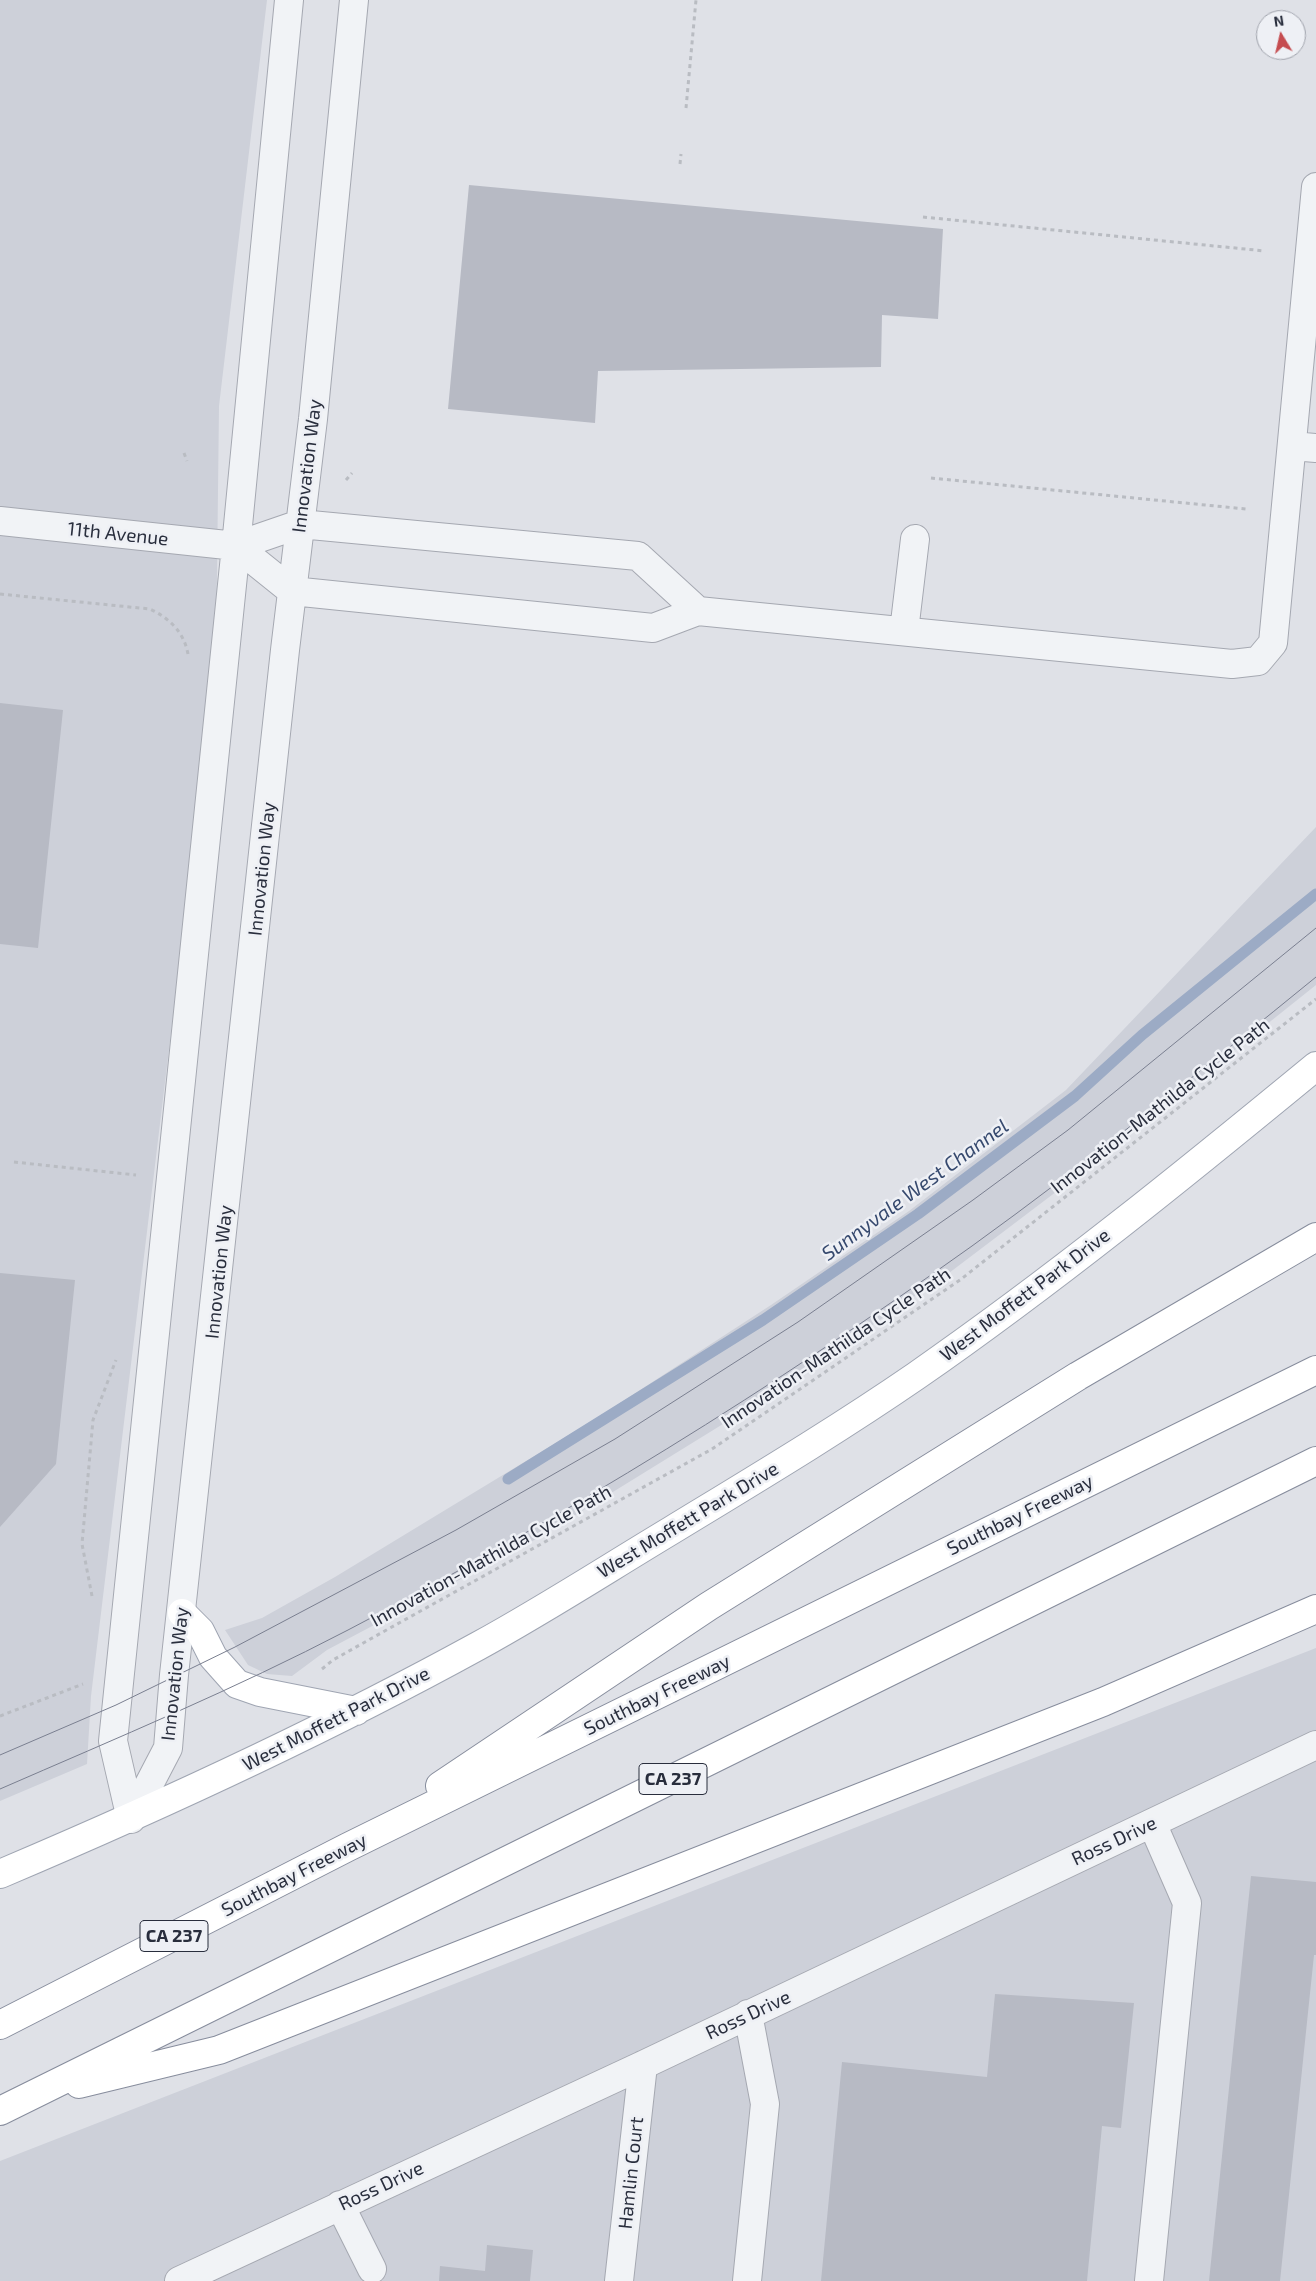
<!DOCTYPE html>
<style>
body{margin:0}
#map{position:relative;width:1316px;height:2281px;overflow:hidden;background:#dfe1e7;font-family:"Exo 2",sans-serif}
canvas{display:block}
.north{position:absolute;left:1256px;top:10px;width:50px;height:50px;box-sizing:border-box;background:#eef0f5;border:1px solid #9fa2ab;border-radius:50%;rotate:351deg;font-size:14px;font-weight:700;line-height:20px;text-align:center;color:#292e3d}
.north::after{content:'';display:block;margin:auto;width:18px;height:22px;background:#c54c50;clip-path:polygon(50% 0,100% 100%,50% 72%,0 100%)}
</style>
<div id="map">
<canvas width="1316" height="2281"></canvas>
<div class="north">N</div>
</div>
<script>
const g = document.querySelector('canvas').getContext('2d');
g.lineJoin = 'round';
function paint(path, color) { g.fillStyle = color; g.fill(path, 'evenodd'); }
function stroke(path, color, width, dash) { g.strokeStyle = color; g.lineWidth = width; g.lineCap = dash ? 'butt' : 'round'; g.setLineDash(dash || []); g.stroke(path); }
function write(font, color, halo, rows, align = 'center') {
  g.font = font + ' "Exo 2",sans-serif'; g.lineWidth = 5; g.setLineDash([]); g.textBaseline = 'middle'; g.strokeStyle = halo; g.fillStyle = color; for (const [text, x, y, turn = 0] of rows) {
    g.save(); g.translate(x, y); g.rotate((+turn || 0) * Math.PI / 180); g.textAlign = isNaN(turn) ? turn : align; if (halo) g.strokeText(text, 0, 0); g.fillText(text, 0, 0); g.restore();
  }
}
const built = new Path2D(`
 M 0,0 L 267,0 L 219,406 L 216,659 L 91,1696 L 87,1764 L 0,1801 Z
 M 1316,827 L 1316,985 L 1073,1179 L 949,1273 L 757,1403 L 540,1537 L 327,1650 L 292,1676 L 267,1674 L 248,1665 L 225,1630 L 262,1618 L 335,1577 L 600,1416 L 771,1305 L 909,1211 L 1066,1090 Z
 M 1316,1648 L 1316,2281 L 0,2281 L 0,2161 Z`);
const stream = new Path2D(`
 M 508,1479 L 763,1320 L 918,1214 L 1075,1096 L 1142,1035 L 1316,894`);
const building = new Path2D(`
 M 469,185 L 943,229 L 938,319 L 882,315 L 881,367 L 598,371 L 595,423 L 448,409 Z
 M 0,703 L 63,710 L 38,948 L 0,944 Z
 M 0,1273 L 75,1280 L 56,1464 L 0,1527 Z
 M 1251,1876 L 1316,1882 L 1316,1955 L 1314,1955 L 1280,2281 L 1209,2281 Z
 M 995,1994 L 1134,2003 L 1121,2128 L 1102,2126 L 1087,2281 L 821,2281 L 842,2062 L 987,2077 Z
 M 487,2245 L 533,2250 L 530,2281 L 439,2281 L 440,2266 L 485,2271 Z`);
const path = new Path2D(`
 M 686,108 L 696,0
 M 680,164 L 681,154
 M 923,217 L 1265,251
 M 184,453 L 187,461
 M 931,478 L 1246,509
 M 346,480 L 352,473
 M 0,594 L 150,609 C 169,618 184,632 188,654
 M 14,1162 L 136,1175
 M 92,1596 L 82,1544 L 93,1420 L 116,1360
 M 322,1669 L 333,1660 L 390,1628 L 712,1449 L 960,1280 L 1316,999
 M 0,1716 L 83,1684`);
const minor = new Path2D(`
 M 1292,446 L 1316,448
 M 0,521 L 236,546 L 300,524 L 638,556 L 698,611
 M 236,546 L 292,591 L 653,628 L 698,611 L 1232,664 L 1258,661 L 1273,643 L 1316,187
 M 904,631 L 915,539
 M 131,1819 L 168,1748 L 174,1675 L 285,650 L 313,419 L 354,0
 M 131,1819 L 113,1741 L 236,546 L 289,0
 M 340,2205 L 372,2269
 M 179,2281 L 643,2065 L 1316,1745
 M 619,2281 L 643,2065
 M 747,2281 L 765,2104 L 748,2014
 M 1149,2281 L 1187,1903 L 1152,1823`);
const major = new Path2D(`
 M 182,1613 L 200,1631 L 213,1657 L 237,1684 L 260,1692 L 356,1711
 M 0,1874 C 163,1805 323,1731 478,1646 C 544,1610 607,1569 672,1530 C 754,1480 836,1431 916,1376 C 1054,1280 1186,1173 1316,1066`);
const highway = new Path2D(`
 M 440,1786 L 709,1606 L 1078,1376 L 1316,1237
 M 0,2025 L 348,1847 L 1316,1370
 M 79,2084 L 219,2050 L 1103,1702 L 1316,1609
 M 0,2111 L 1316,1461`);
const tram = new Path2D(`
 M 0,1755 L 116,1705 L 235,1647 L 456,1530 L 615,1439 L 798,1322 L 973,1200 L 1068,1130 L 1316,928
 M 0,1789 C 117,1738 235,1689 348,1630 C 565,1517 773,1388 972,1246 C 1090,1161 1203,1069 1316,977`);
const shields = [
 [673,1779,68],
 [174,1936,68]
];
const shieldNames = [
 ["CA 237",673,1779],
 ["CA 237",174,1936]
];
const streetNames = [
 ["Innovation Way",307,466,-83],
 ["11th Avenue",118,534,6],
 ["Innovation Way",262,869,-84],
 ["Innovation-Mathilda Cycle Path",1160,1106,-38],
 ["Innovation Way",219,1272,-84],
 ["West Moffett Park Drive",1025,1295,-37],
 ["Innovation-Mathilda Cycle Path",836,1348,-34],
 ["Southbay Freeway",1020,1515,-26],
 ["West Moffett Park Drive",688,1520,-31],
 ["Innovation-Mathilda Cycle Path",491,1556,-29],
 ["Innovation Way",175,1674,-84],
 ["Southbay Freeway",657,1695,-26],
 ["West Moffett Park Drive",336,1719,-27],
 ["Ross Drive",1114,1841,-25],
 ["Southbay Freeway",294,1875,-27],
 ["Ross Drive",748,2015,-25],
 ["Hamlin Court",631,2173,-84],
 ["Ross Drive",381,2186,-25]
];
const waterNames = [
 ["Sunnyvale West Channel",915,1190,-36]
];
paint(built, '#cdd0d9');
stroke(stream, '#9cabc5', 11);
paint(building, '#b7bac4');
stroke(minor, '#a5a8b1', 30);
stroke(major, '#9fa5b2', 30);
stroke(highway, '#878d9d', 30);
stroke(path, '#b9bcc2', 3, [4, 4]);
stroke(minor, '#f1f3f6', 28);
stroke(major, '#fff', 28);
stroke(highway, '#fff', 28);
stroke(tram, '#7a7f90', 1);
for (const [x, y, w] of shields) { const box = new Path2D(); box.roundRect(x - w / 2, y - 15.5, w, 31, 4); g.fillStyle = '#eef0f5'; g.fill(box); stroke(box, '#292e3d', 1); }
write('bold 18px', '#292e3d', null, shieldNames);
write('19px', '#292e3d', '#eef0f5', streetNames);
write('italic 20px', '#36496e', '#eef0f5', waterNames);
</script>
